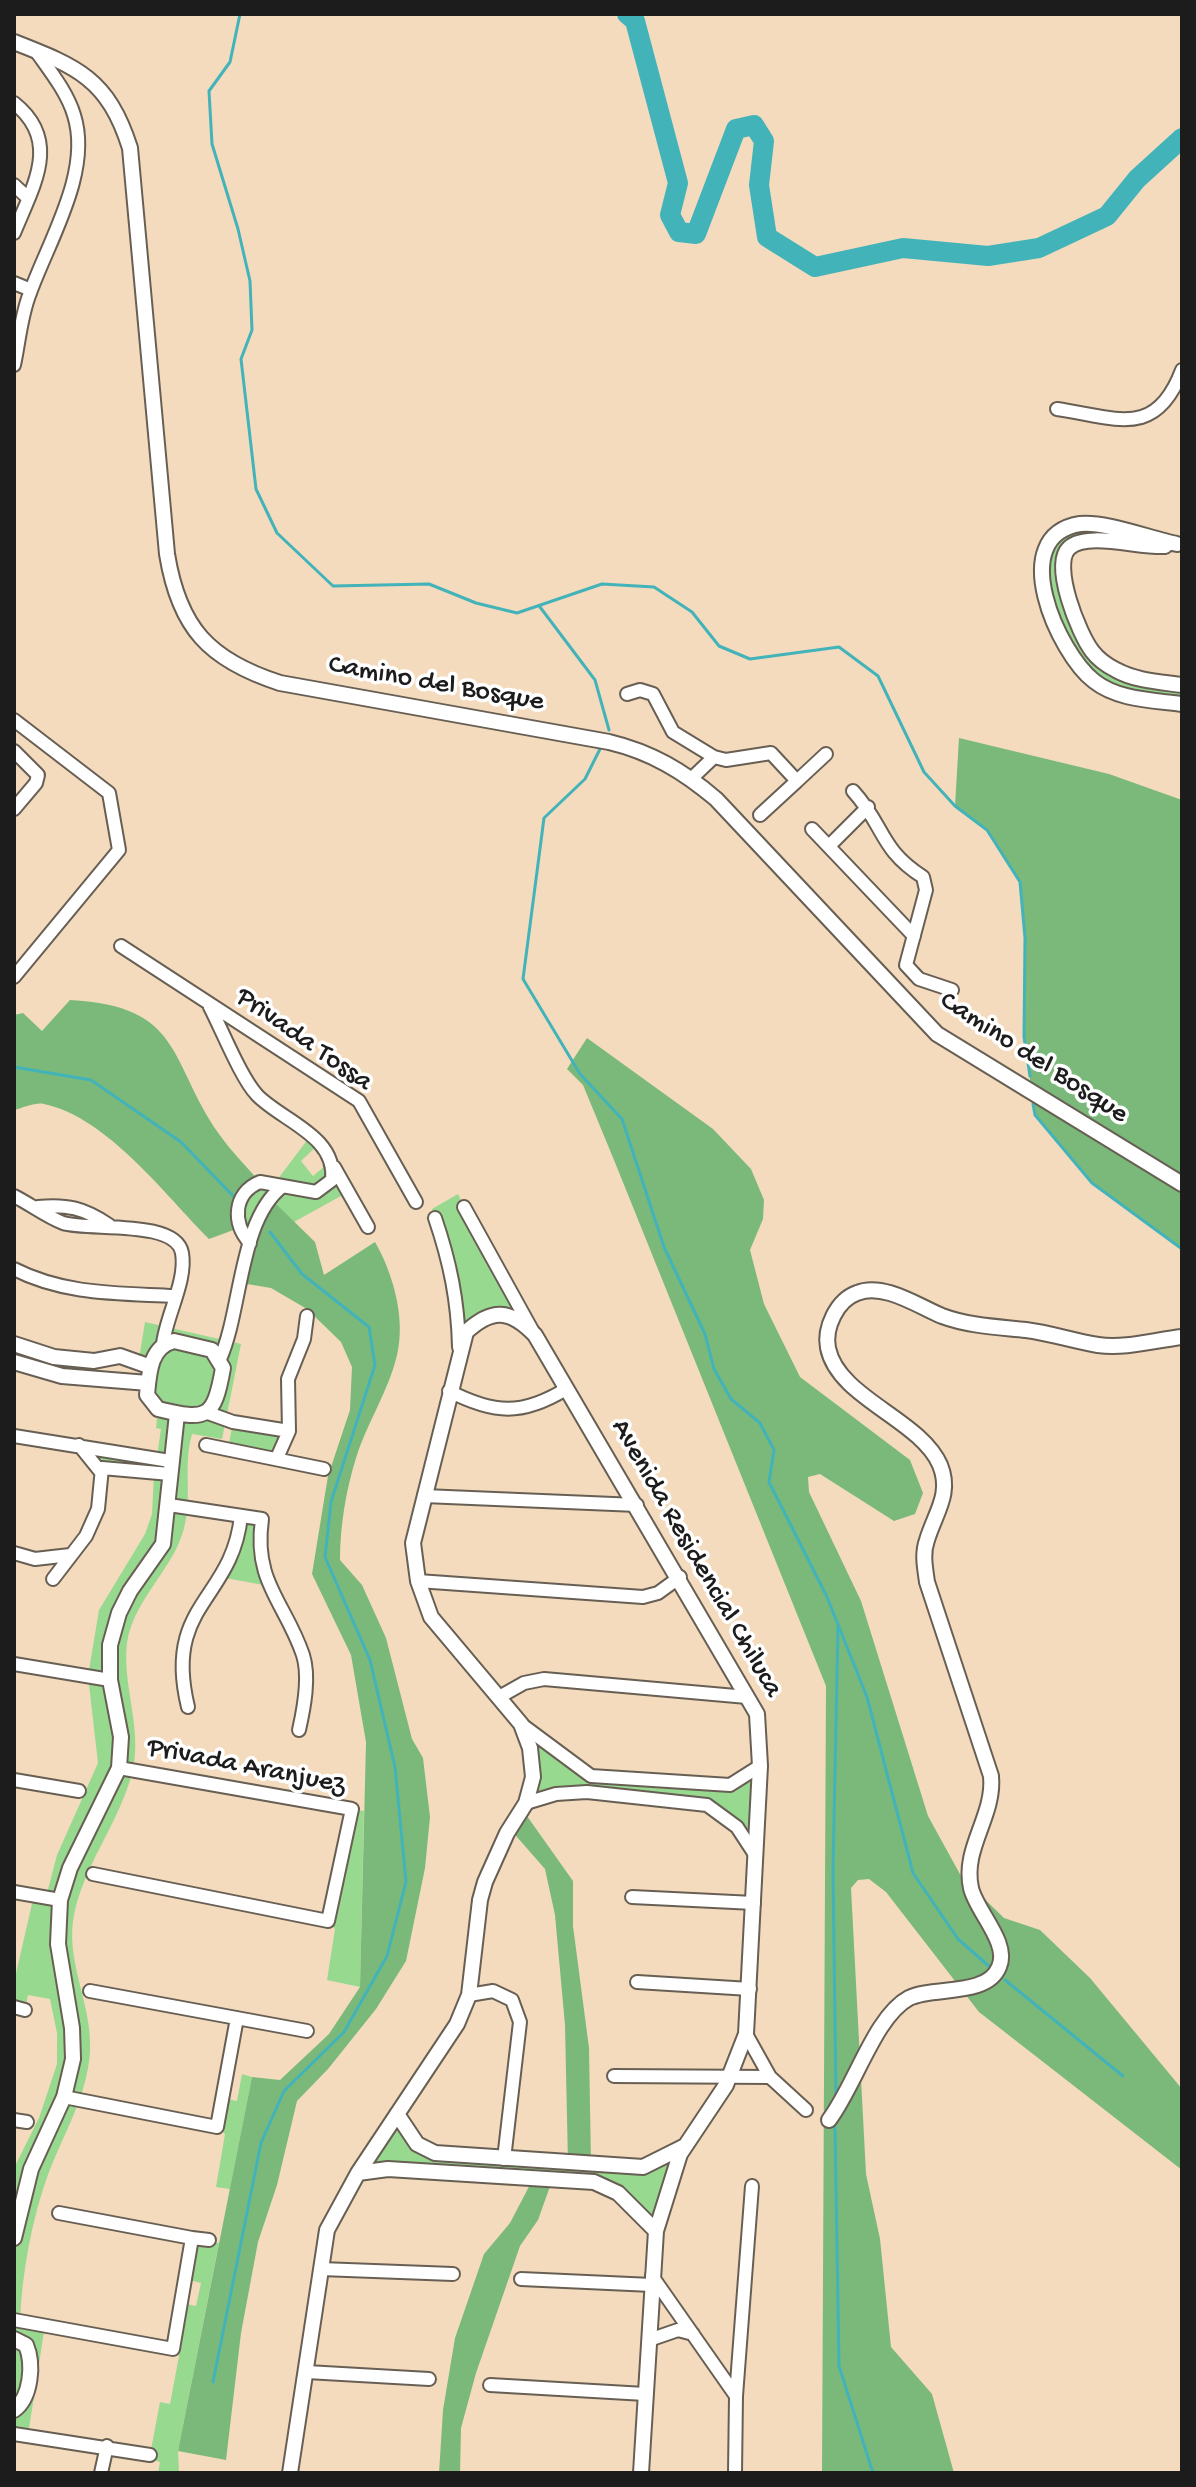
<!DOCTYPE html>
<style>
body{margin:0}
#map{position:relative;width:1196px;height:2487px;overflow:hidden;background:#f4dbbd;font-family:"Gochi Hand",sans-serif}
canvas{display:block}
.frame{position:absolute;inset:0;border:16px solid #1c1c1c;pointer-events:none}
</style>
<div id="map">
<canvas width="1196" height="2487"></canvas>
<div class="frame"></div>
</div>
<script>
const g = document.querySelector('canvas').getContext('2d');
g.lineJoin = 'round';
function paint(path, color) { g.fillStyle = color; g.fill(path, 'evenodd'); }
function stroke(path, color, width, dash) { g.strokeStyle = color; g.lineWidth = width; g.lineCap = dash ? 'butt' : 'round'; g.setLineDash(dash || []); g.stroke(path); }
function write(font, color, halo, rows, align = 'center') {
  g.font = font + ' "Gochi Hand",sans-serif'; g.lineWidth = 7; g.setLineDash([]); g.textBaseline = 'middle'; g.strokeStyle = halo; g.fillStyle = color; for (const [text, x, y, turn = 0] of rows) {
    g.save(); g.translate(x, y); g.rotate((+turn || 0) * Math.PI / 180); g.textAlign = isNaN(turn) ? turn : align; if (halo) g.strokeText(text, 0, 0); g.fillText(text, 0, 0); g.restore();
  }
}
const green = new Path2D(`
 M 1069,527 L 1139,536 L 1098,540 L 1070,548 L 1063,580 L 1104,662 L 1182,685 L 1182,704 L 1123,695 L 1076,664 L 1041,574 L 1057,535 Z
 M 311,1135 L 319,1144 L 301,1161 L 313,1176 L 331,1161 L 348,1192 L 294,1222 L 270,1199 L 250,1243 L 238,1205 L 248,1188 L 274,1184 Z
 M 458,1194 L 520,1320 L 481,1318 L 459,1352 L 451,1264 L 432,1209 Z
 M 145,1322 L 241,1344 L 222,1439 L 192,1434 C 183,1466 192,1494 185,1524 C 176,1568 134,1597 127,1643 C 122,1685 142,1726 133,1769 C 121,1822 81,1867 73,1921 C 67,1965 93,2008 90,2052 C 87,2096 64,2133 49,2172 C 32,2218 22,2272 20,2321 L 45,2325 L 28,2435 L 14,2433 L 14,2168 L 39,2118 L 57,2064 L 57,2033 L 50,1999 L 28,1995 L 25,2010 L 14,2007 L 14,1982 L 34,1895 L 46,1897 L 57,1855 L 98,1763 L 88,1676 L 99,1610 L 145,1534 L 152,1514 L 154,1473 L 99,1463 L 93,1453 L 157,1456 L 161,1429 L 156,1428 L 158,1409 L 151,1402 L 151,1367 L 138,1365 Z
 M 233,1422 L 289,1431 L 277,1458 L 228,1449 Z
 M 241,1516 L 262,1519 L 269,1586 L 220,1577 Z
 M 521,1724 L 591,1776 L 730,1785 L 760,1766 L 754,1853 L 707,1805 L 587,1792 L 526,1803 L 533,1777 Z
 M 352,1809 L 364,1811 L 360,1987 L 327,1980 L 335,1929 L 328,1921 Z
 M 242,2074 L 252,2077 L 230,2189 L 216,2187 L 225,2134 L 217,2127 L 222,2098 L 237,2101 Z
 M 397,2114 L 417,2144 L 643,2167 L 685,2146 L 656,2231 L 594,2182 L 358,2173 Z
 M 193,2239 L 219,2243 L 178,2451 L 179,2473 L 158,2473 L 160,2462 L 150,2459 L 150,2455 L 160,2402 L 170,2404 L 179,2356 L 174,2349 L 181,2303 L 196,2306 L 201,2283 L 185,2279 Z`);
const forest = new Path2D(`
 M 959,738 L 1109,774 L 1182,800 L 1182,1249 L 1092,1183 L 1035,1115 L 1024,1037 L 1025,938 L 1020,882 L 987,830 L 955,806 Z
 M 70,1000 C 184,1006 168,1061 219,1134 C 231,1151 246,1166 260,1182 L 248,1188 L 239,1228 L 209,1239 C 166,1196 107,1117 44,1104 C 36,1102 23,1108 14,1110 L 14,1015 L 23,1013 L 42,1031 Z
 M 587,1038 L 713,1129 L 751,1169 L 764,1200 L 763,1219 L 750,1250 L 764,1304 L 800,1377 L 910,1460 L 923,1493 L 915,1514 L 894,1521 L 820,1474 L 808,1477 L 809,1492 L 861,1601 L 928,1816 L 961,1876 L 1004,1918 L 1040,1930 L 1090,1978 L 1182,2089 L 1182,2170 L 979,2012 L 886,1892 L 869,1879 L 858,1880 L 851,1888 L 866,2174 L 880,2239 L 891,2347 L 932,2394 L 954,2473 L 822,2473 L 826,1686 L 614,1160 L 583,1085 L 567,1069 Z
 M 270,1198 L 315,1242 L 324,1275 L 375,1242 C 393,1273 406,1319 397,1355 C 389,1390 367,1423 356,1458 C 346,1490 340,1526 340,1560 L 362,1585 L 386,1638 L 412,1739 L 423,1758 L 430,1817 L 425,1868 L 406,1961 L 376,2009 L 328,2069 L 297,2101 L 277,2185 L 258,2242 L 241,2333 L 226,2460 L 178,2451 L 252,2077 L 280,2080 L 329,2034 L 360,1987 L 366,1742 L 351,1655 L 312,1574 L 328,1476 L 350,1410 L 352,1367 L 341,1342 L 307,1309 L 271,1288 L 241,1283 Z
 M 522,1809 L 573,1881 L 573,1926 L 589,2048 L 591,2164 L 568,2163 L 565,2025 L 555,1915 L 545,1869 L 510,1829 Z
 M 534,2177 L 553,2178 L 538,2220 L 520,2246 L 476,2373 L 461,2428 L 460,2473 L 439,2473 L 443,2410 L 455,2338 L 484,2254 L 510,2223 Z`);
const stream = new Path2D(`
 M 240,14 L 230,62 L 209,91 L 212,144 L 238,229 L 250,281 L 252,330 L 241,359 L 256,489 L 277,533 L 333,586 L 429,584 L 476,603 L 517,613 L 602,584 L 654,587 L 692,612 L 719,646 L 750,659 L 839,647 L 878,676 L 924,772 L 955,806 L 987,830 L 1020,882 L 1025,938 L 1024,1037 L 1030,1076
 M 540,607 L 595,680 L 609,730
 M 600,749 L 585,779 L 544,818 L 523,979 L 580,1074 L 622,1119 L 664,1247 L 705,1334 L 714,1369 L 731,1399 L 760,1423 L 774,1450 L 769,1482 L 827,1597 L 867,1697 L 913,1873 L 958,1939 L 990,1967
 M 14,1067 L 91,1080 L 181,1142 L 236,1199
 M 1033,1104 L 1035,1115 L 1092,1183 L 1182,1249
 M 1005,1980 L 1123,2076
 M 836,2098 L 833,1871 L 838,1626
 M 835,2127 L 839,2366 L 873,2473
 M 213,2382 L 261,2143 L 284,2091 L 344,2032 L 387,1956 L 406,1882 L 395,1767 L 370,1660 L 325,1557 L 331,1502 L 375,1365 L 369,1327 L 302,1274 L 270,1232`);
const river = new Path2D(`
 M 627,14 L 635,21 L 678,183 L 670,215 L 679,232 L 696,234 L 736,129 L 754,125 L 764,141 L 759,185 L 767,237 L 815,267 L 903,248 L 988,256 L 1039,248 L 1107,216 L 1137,179 L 1182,138`);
const minor = new Path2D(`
 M 14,103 C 62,141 33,186 14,233
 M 14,185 L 28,198
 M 14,283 L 31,290
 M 14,365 C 19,342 21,315 30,293 C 49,240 92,172 74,115 C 67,92 50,71 36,51
 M 1057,409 C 1117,418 1156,439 1182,370
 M 627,694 L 640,690 L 653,694 L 673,732 L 714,757 L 692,778
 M 14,720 L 109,793 L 119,850 L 14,977
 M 14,751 L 38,775 L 36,783 L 14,809
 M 714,757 L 726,760 L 771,753 L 797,781 L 760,815
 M 797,781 L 826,754
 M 853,791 C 885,826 879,849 923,877 L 926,890 L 906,965 L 919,979 L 952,990
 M 812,829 L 914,936
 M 829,846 L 868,807
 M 121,946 L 359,1101 L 416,1202
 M 210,1007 C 222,1030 241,1078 257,1095 C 282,1121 337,1136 332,1180 L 316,1192 L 260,1182 C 233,1193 232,1223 250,1243
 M 334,1167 L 368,1227
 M 14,1196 C 30,1204 47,1217 63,1223 C 89,1231 176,1219 182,1253 C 187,1281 166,1316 163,1344
 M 38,1207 C 67,1204 84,1208 109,1225
 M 464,1207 L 532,1330
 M 435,1218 C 450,1262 458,1301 459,1347
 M 14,1269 C 65,1295 118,1293 174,1296
 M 220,1359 C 242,1310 239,1219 283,1186
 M 449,1391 C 494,1414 522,1416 566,1389
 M 208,1413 L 233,1422 L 289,1431
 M 14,1436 L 170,1461
 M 79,1445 L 100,1471
 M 206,1445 L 324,1469
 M 277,1458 L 289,1431 L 288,1379 L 304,1339 L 307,1316
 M 424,1496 L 637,1505
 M 169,1505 L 262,1519 C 253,1582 285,1602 303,1655 C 310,1677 304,1708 299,1730
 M 14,1553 L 35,1559 L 70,1555
 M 53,1579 L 86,1536 L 98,1509 L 102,1468 L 170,1474
 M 418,1581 L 643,1597 L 658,1593 L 680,1577
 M 14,1664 L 110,1680
 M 501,1696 L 524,1683 L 544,1679 L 747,1697
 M 188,1707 C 163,1604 232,1601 241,1516
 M 521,1724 L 591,1776 L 730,1785 L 760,1766
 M 14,1780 L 79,1791
 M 526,1803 L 556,1794 L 587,1792 L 707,1805 L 737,1827 L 754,1853
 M 93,1874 L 328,1921 L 352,1809 L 119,1768
 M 14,1892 L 60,1900
 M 632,1897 L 754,1903
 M 637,1982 L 750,1989
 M 90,1991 L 307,2031
 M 469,1995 L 493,1991 L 512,2000 L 520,2022 L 504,2159
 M 14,2007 L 25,2010
 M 746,2034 L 770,2077 L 806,2110
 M 614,2076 L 770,2077
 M 64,2097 L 217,2127 L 237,2018
 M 14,2120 L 27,2122
 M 59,2213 L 192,2238
 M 321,2269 L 453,2274
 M 652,2276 L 736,2396 L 735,2473
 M 521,2279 L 652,2285
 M 14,2320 L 173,2349 L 192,2238 L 209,2240
 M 649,2340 L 678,2330 L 693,2334
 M 307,2372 L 429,2379
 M 490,2385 L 645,2394
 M 736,2396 L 752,2186
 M 14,2434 L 150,2455
 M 101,2473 L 107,2446`);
const tertiary = new Path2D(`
 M 14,42 C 78,67 108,79 130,148 L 167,554 C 179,628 209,660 280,683 L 609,742 C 651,752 683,771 716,799 L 937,1034 L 1182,1184
 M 1177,544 C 1151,539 1105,521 1080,524 C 1005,536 1058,653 1094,681 C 1118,700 1152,700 1182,704
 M 1165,546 C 1140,548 1087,531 1069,548 C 1051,565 1079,634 1092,651 C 1098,659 1108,666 1116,670 C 1136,681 1161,682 1182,685
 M 174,1341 L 212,1350 L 223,1368 C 214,1419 207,1421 158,1409 L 147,1395 C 149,1373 150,1347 174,1341 Z
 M 14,1344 L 54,1357 L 94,1361 L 120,1356 L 151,1367
 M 14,1362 L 62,1376 L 148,1383
 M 397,2114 L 417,2144 L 435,2153 L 643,2167 L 685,2146
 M 829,2120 C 855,2086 875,2016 909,1998 C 933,1986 987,1997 999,1967 C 1010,1943 976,1911 971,1888 C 962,1848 995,1816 991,1776 L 927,1582 C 925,1567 922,1554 927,1540 C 935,1513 952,1494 940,1465 C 920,1419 838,1398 828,1348 C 824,1328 837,1300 857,1293 C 883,1282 918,1306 942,1316 C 969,1326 998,1327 1026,1330 C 1050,1333 1073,1341 1098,1345 C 1125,1349 1155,1340 1182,1337
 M 358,2173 L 388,2169 L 594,2182 L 618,2193 L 656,2231
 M 14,2238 L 31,2169 L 64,2097 L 73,2059 L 72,2028 L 58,1944 L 60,1900 L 70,1868 L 119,1768 L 121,1737 L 110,1680 L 110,1645 L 119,1613 L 130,1591 L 163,1544 L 177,1414
 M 14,2339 L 26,2345 C 34,2364 31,2398 14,2410
 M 290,2473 L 327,2230 L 358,2173 L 457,2024 L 469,1995 L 480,1900 L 485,1882 L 507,1833 L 526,1803 L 533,1777 L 530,1748 L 521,1724 L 431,1617 L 418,1581 L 413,1543 L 466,1332 C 492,1308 510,1309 535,1335 L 757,1714 L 760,1766 L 746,2034 L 726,2085 L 680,2154 L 656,2231 L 641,2473`);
const streetNames = [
 ["Camino del Bosque",436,685,10],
 ["Privada Tossa",303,1041,35],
 ["Camino del Bosque",1033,1059,33],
 ["Avenida Residencial Chiluca",695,1559,60],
 ["Privada Aranjuez",246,1768,11]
];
paint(green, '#98d990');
paint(forest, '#7ab97a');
stroke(stream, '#43b3ba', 3);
stroke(river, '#43b3ba', 20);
stroke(minor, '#685f54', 16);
stroke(tertiary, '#685f54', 18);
stroke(minor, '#fff', 12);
stroke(tertiary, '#fff', 14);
write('28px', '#1c1c1c', '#fff', streetNames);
</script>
